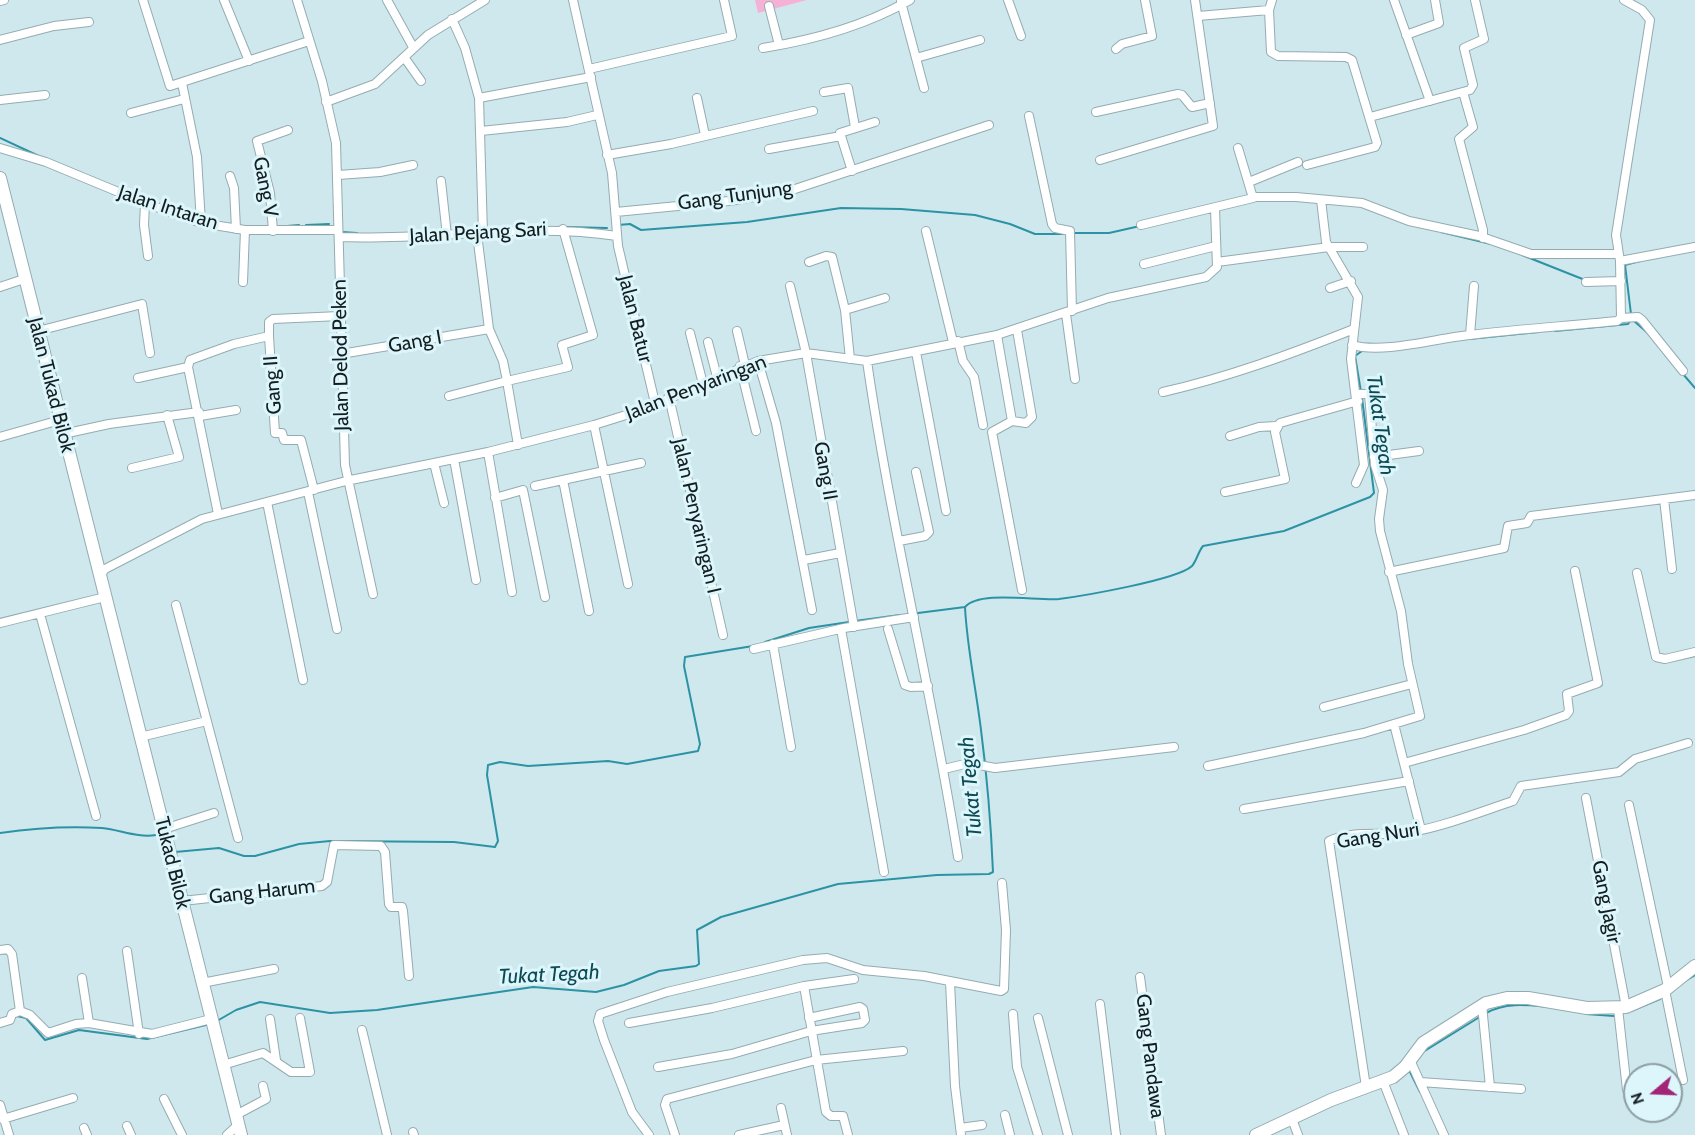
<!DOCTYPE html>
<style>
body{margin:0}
#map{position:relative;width:1695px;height:1135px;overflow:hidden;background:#cfe8ed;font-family:Cabin,sans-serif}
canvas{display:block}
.north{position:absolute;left:1623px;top:1063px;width:60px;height:60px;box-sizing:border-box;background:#dcf6fb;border:2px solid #8c9fa3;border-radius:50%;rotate:251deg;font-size:16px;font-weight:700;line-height:24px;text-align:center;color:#141d1f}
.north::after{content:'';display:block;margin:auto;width:21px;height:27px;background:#a32577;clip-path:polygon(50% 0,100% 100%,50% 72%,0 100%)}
</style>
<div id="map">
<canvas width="1695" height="1135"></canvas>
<div class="north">N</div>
</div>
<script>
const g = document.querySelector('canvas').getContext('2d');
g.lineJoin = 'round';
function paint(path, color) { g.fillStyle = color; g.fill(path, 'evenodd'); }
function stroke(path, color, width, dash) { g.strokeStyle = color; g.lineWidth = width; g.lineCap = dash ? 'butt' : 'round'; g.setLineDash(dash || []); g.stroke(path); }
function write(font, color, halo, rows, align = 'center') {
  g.font = font + ' Cabin,sans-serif'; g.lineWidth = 6; g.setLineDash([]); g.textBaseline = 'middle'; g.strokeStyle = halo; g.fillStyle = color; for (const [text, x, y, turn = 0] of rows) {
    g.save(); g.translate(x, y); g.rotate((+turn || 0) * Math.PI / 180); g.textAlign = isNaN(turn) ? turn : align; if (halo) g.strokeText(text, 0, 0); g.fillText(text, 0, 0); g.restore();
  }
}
const green = new Path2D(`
 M 755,0 L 807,0 L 758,13 Z`);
const stream = new Path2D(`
 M 0,138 L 41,157
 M 306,225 L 329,224
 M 618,225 L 630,224 L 641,230 L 747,222 L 841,208 L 901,209 L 975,215 L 1010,224 L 1035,234 L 1065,234
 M 287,226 L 299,225
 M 565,227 L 607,228
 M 342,232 L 357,233
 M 1441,232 L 1491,244
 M 1075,233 L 1109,233 L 1140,226
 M 1522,255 L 1585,280
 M 1631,314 L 1625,265 L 1640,261
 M 1634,321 L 1650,335
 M 1555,331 L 1628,324 L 1631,320
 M 1469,339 L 1538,332
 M 1683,374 L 1695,388
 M 1361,392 L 1355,356 L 1362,351
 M 918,613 L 965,607
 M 855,621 L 900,615
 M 765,642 L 809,628 L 849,622
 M 0,833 C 34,828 68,826 102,828 C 121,830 137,838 156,835
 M 175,852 L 219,848 L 244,856 L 255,856 L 299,844 L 330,841 L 454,842 L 495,847 L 498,841 L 487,775 L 488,765 L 500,762 L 528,766 L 608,761 L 627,764 L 698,751 L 700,744 L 684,666 L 685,657 L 753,646
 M 1687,980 L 1695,975
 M 1631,1011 L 1660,999
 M 1486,1013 C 1506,1002 1527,1005 1548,1007
 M 1586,1014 L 1614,1016
 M 17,1016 L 26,1018 L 45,1040 L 79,1030 L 147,1039 L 210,1024
 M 217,1021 L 236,1010 L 260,1002 L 330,1013 L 377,1010 L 533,987 L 596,992 L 624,985 L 659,971 L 696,966 L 699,964 L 697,930 L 721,917 L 838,884 L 937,875 L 989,874 L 993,872 C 991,825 987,776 981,730 C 976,688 967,648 965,607 C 979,590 1037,601 1059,599 C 1082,596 1177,580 1192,566 C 1197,560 1198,552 1203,546 L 1284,531 L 1370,497 L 1374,493 L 1362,398
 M 1423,1052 L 1478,1018
 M 1409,1070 L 1420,1092`);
const street = new Path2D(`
 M 143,0 L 170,86 L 309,41
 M 224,0 L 249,61
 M 297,0 L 322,81 L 336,143 L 345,465 L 373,594
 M 387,0 L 413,47
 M 573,0 L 612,173 L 618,246 L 655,403
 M 1008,0 L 1021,36
 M 1272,0 L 1269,10 L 1271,52 L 1278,56 L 1346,57 L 1352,60 L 1377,143 L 1375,147 L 1307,165
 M 1394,0 L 1430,101
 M 0,1 L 4,0
 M 901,2 L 924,88
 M 769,6 L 779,45
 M 1198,16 L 1269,10
 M 452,19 L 465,48 L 479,98 L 483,233
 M 1406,35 L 1439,23 L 1435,0
 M 0,40 L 54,26 L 89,22
 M 763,48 C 813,40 865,26 910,0
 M 1116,49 L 1122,44 L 1152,36 L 1145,0
 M 404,57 L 421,81
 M 916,58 L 980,40
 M 589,69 L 732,36 L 724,0
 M 182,83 L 197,157 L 201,223
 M 824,92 L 848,88 L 855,127
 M 1463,92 L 1473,127 L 1459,139 L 1483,230 L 1483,238
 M 479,98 L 591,77
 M 697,98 L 705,135
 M 0,100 L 45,95
 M 326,102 L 375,84 L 428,35 L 485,0
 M 1096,112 L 1178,94 L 1182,95 L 1192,107 L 1210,103
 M 131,113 L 184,99
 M 1029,116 L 1052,224 L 1055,228 L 1070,231 L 1072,311
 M 1370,117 L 1470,90 L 1473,85 L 1464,48 L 1484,39 L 1475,0
 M 481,131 L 567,122 L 597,115
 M 841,136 L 840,133 L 875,122
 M 0,148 L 46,162 L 145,203 L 201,223 L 245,230 L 336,230
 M 769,149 L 841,136 L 852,171
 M 607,155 L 671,144 L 813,111
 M 1100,160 L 1213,126 L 1195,0
 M 338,175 L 380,172 L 413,165
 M 230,176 L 234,188 L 236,229
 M 441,181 L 447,236
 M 1249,182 L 1298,162
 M 1253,197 L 1296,197 L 1362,203 L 1409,221 L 1479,236 L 1531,254 L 1617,254
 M 1321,200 L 1326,242 L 1358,297 L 1351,359 L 1364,465 L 1356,483
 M 145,203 L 144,225 L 148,256
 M 616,212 L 729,201 L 786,192 L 989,125
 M 1141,225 L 1253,198 L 1238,148
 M 273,231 L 270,193 L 257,141 L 288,130
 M 926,231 L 953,342
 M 339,237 C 432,241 525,222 617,236
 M 1620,261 L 1695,247
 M 809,262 L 826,256 L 832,257 L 845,310 L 850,359
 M 1217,262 L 1329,247 L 1363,247
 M 1144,264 L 1216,246
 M 243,282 L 245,230
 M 1586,282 L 1621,281
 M 790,286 L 806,353 L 854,627
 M 0,287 L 24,279
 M 1330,288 L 1351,281
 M 845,310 L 885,298
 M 1066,314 L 1075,379
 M 1621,318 L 1638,317 L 1642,320 L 1683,371
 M 1017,330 L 1032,417 L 1026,423 L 1012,421 L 992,432 L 1022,590
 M 38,331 L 142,304 L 150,353
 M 737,331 L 745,365
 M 690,333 L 703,384
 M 997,335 L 1012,421
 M 1470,335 L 1474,286
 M 269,336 L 275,433 L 282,433 L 284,440 L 301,440 L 314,490
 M 958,341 L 963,361 L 974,377 L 983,425
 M 708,342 L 717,377
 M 1352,345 C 1384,354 1437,338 1470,335 C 1519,329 1568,326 1617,321 L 1621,318 L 1620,261 L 1616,235 L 1650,20 L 1642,10 L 1624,0
 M 916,352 L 946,511
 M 341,354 L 489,329
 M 758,361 L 776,423 L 812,610
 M 867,361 C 891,527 932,691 958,857
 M 740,366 L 756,431
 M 138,378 L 188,367
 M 1163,392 C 1229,377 1291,354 1354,329
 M 449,396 L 507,381 L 503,361 L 489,329 L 477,234
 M 669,397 L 723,635
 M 200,416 L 236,410
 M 594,425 L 628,584
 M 63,434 L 109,424 L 199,412
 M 1230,436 L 1259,427 L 1276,426
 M 0,437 L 60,420
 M 518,445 L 507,381 L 568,367 L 562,345 L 593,335 L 563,229
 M 488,452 L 512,592
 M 1374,457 L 1419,451
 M 454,459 L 476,580
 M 434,463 L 444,503
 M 132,468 L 179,457 L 167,415
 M 563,480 L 589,611
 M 535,486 L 641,463
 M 308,492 L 337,629
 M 1225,492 L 1285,479 L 1275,432 L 1280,423 L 1358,401
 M 495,498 L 523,490 L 545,597
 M 1664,499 L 1672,569
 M 267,502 L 303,680
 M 218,514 L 188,367 L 190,360 L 234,344 L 269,336 L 269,322 L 273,319 L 340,316
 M 899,541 L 925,536 L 929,532 L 916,472
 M 804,560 L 840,553
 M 1389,572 L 1504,548 L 1508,526 L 1527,523 L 1531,516 L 1695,495
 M 1637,573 L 1656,657 L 1665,659 L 1695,652
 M 100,576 L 105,569 L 202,519 L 346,481 L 488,452 L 594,425 L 642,410 L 758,361 L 806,353 L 867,361 L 997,335 L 1108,298 L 1206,277 L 1217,267 L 1215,208
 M 176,605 L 238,838
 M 40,614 L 96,816
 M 0,623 L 105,597
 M 841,629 L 884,872
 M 888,629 L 905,685 L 911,687 L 928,686
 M 773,644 L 791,747
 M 754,649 L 844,628 L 914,617
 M 1324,707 L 1412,684
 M 1394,724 L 1421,830
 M 140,737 L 207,721
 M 1404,763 L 1524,730 L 1566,715 L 1569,711 L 1567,694 L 1598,683 L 1575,571
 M 1208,766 L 1364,733 L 1420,716 L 1408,664 L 1401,611 L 1380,531 L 1379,519 L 1383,490 L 1375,465 L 1369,394 L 1357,394
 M 944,769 L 969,763 L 995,768 L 1174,747
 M 1586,798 L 1626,1007
 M 1629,805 L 1668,987
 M 1244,809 L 1409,781
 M 164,829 L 214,813
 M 182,901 L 322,886 L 327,882 L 334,845 L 381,846 L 385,852 L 389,904 L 391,907 L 402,907 L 403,911 L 409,976
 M 0,950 L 8,949 L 12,954 L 20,1011
 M 127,951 L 139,1034
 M 1140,977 L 1161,1135
 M 82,978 L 89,1023
 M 950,982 L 955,1086 L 961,1135
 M 202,983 L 274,969
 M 804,986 L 826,1112 L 831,1116 L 843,1116 L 848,1135
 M 1665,990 L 1683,1080
 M 1100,1004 L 1116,1135
 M 1482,1005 L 1490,1087
 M 1618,1008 L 1627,1090
 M 1013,1014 L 1017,1067 L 1038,1135
 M 1038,1018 L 1068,1135
 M 270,1019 L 276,1060
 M 0,1023 L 10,1020 L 12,1014 L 20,1011 L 30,1015 L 48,1033 L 76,1024 L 89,1023 L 152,1034 L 211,1019
 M 629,1023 L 712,1008 L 804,986 L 854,979
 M 362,1030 L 387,1135
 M 1410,1060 L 1444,1135
 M 223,1065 L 263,1053 L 291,1072 L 310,1072 L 300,1018
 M 658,1067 L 732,1054 L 811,1031 L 862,1023 L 865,1020 L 863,1009 L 860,1007 L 809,1018
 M 1383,1081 L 1404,1135
 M 1420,1082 L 1521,1089
 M 1366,1087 L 1329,841 C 1354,829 1385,837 1411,832 C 1445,826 1480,812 1513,801 L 1521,786 L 1619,772 L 1635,759 L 1688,743
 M 164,1099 L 182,1135
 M 0,1105 L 9,1135
 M 781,1108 L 787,1135
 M 236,1115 L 266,1099 L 263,1086
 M 1005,1115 L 1010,1135
 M 3,1119 L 73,1098
 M 1292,1119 L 1298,1135
 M 127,1126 L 131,1135
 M 84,1128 L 87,1135
 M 960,1128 L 982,1125
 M 413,1132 L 414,1135
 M 227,1135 L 238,1125
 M 649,1135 L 632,1112 L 604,1040 L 598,1021 L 600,1014 L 667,992 L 803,960 L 827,958 L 863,970 L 924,976 L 1001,991 L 1004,989 L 1006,930 L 1002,883
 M 675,1135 L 665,1105 L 667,1099 L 816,1060 L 903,1051
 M 739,1135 L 784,1125`);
const secondary = new Path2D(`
 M 0,178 L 241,1135
 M 1256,1135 L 1331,1100 L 1393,1077 L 1405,1067 L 1423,1043 L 1486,1003 L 1507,998 L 1528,998 L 1587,1008 L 1626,1007 L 1665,990 L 1695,966`);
const streetNames = [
 ["Gang V",265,187,79],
 ["Gang Tunjung",735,196,-8],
 ["Jalan Intaran",168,208,18],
 ["Jalan Pejang Sari",478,233,-3],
 ["Jalan Batur",635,319,76],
 ["Gang I",415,342,-10],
 ["Jalan Delod Peken",341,355,-91],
 ["Jalan Tukad Bilok",51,385,76],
 ["Gang II",273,385,-94],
 ["Jalan Penyaringan",696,388,-21],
 ["Gang II",825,471,80],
 ["Jalan Penyaringan I",696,516,77],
 ["Gang Nuri",1378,836,-9],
 ["Tukad Bilok",172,863,76],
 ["Gang Harum",262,892,-6],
 ["Gang Jagir",1606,902,79],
 ["Gang Pandawa",1150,1056,83]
];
const waterNames = [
 ["Tukat Tegah",1380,425,82],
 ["Tukat Tegah",971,787,-95],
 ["Tukat Tegah",549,975,-3]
];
paint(green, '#f5b2d6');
stroke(stream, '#2c93a5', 2);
stroke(street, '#94acb1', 10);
stroke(secondary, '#94acb1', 14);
stroke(street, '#fff', 8);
stroke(secondary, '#fff', 12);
write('20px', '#141d1f', '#dcf6fb', streetNames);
write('italic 21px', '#0d4a54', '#dcf6fb', waterNames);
</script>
